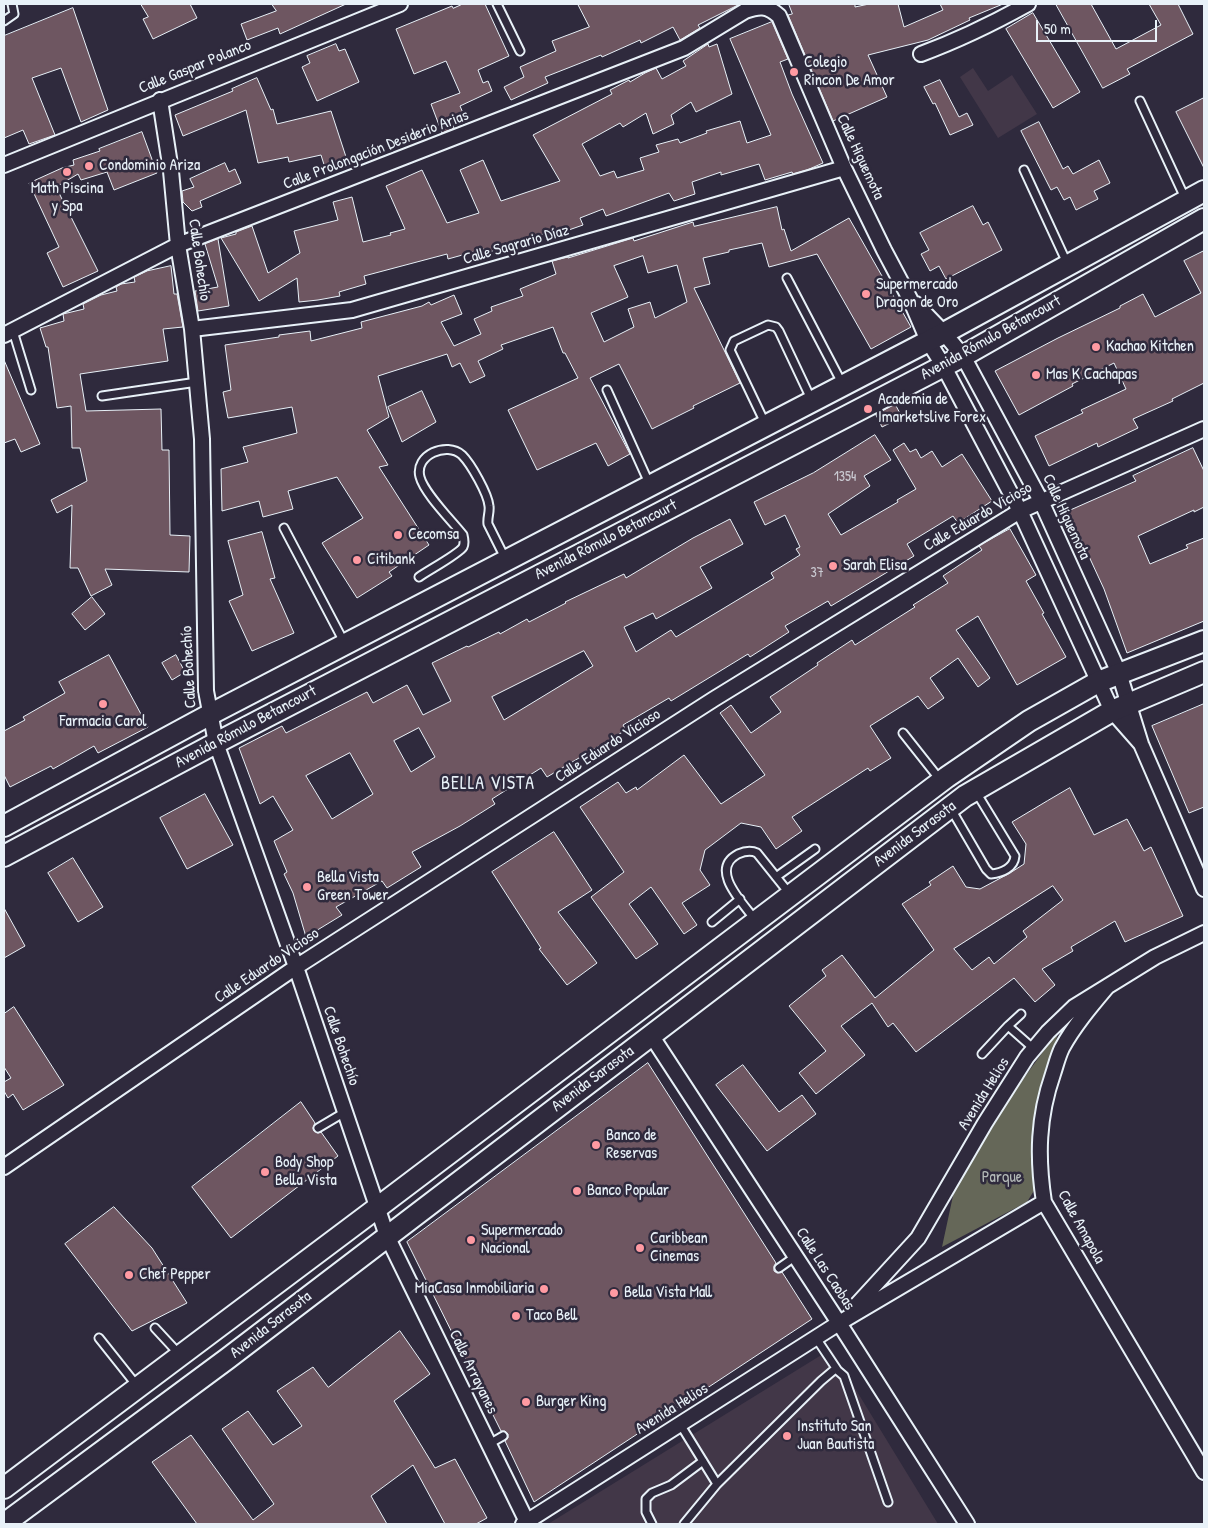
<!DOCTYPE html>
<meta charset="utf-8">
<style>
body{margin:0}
#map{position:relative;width:1208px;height:1528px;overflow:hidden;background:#2f2a3d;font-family:"Patrick Hand",sans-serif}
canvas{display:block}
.frame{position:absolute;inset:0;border:5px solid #e8f1f8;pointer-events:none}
.scale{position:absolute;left:1036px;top:20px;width:121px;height:22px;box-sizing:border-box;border:2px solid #e8f1f8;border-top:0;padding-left:6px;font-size:15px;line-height:18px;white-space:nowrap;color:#e8f1f8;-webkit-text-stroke:4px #2f2a3d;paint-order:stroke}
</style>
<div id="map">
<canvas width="1208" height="1528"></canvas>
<div class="frame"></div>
<div class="scale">50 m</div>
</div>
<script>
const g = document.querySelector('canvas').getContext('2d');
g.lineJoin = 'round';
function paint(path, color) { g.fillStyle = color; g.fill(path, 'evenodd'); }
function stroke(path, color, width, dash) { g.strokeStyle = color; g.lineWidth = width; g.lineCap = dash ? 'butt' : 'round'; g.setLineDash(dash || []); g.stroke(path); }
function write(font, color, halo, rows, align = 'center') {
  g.font = font + ' "Patrick Hand",sans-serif'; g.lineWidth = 5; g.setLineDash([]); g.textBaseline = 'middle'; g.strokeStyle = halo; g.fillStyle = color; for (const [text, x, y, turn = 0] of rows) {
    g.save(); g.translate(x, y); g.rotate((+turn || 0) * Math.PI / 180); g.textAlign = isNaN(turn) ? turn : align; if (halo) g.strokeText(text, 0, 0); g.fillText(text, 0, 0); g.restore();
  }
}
const built = new Path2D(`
 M 973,68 L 988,91 L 1012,75 L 1037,114 L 998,138 L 960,77 Z
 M 831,1349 L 938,1524 L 548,1524 Z`);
const green = new Path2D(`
 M 1058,1031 L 1035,1153 L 1035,1189 L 1027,1202 L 942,1247 L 954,1191 L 1008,1100 Z`);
const building = new Path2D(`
 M 141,4 L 190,4 L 197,18 L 153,39 L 143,19 L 148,17 Z
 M 272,4 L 346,4 L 280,34 L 278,28 L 247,40 L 241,24 L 276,11 Z
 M 463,4 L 485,4 L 509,56 L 478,70 L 483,83 L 488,81 L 492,91 L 460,106 L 463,113 L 450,118 L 454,128 L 442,133 L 431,104 L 460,93 L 446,61 L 414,74 L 396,29 L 452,6 L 453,8 Z
 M 578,4 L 740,4 L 698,25 L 700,28 L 680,40 L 673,27 L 641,43 L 640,40 L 602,57 L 601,55 L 545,77 L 548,83 L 511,100 L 504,87 L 524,77 L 520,67 L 556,51 L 552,41 L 589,27 Z
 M 789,4 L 855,4 L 855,7 L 869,4 L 898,4 L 904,27 L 943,10 L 940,4 L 1003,4 L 969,18 L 970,20 L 928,40 L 868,55 L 887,97 L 833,121 L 788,15 L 792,14 Z
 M 1056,4 L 1091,4 L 1116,49 L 1161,25 L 1149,4 L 1178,4 L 1193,34 L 1127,69 L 1130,74 L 1103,88 Z
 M 73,8 L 108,110 L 81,122 L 61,68 L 32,78 L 55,135 L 29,144 L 23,130 L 4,138 L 4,36 Z
 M 1033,13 L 1080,92 L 1053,108 L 1006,29 Z
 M 772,22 L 788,59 L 780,62 L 792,94 L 823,163 L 807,170 L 793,174 L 792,172 L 765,180 L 759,164 L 721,175 L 721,172 L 692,182 L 695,194 L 674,201 L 669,193 L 606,216 L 603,209 L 580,218 L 583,225 L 563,232 L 561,228 L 486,253 L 484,249 L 448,259 L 447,254 L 364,276 L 366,284 L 339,292 L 340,296 L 318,300 L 299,302 L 297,278 L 259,301 L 221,238 L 236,234 L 236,232 L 252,226 L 268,273 L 300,253 L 294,231 L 338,220 L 333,202 L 352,197 L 363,242 L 391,235 L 390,233 L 405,229 L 386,186 L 422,170 L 447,223 L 479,213 L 460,170 L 483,160 L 501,201 L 560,181 L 533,135 L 612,94 L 610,90 L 629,80 L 630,82 L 645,73 L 656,68 L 662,79 L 686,66 L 683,61 L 708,44 L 709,47 L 717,44 L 732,94 L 696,112 L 691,102 L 671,115 L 674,124 L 653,134 L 646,113 L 623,127 L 620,123 L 582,144 L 600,176 L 614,171 L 617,178 L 644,170 L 640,158 L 659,152 L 656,145 L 678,139 L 680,143 L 707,133 L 706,131 L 740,121 L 747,143 L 771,135 L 730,39 Z
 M 336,44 L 339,51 L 345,49 L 359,82 L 317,101 L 302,67 L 310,63 L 307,56 Z
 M 257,78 L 271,110 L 273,109 L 277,124 L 331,111 L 348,163 L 326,171 L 321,155 L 289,162 L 288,157 L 258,163 L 246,110 L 183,136 L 175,115 L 233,91 L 232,89 Z
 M 940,80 L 959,117 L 967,113 L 973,125 L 950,135 L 935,103 L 933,104 L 924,87 Z
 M 1204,98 L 1204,168 L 1176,112 Z
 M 1039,122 L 1063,169 L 1068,166 L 1073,174 L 1099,160 L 1110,183 L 1094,191 L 1098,199 L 1076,210 L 1070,197 L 1064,200 L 1057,187 L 1051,190 L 1021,131 Z
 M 142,132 L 157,173 L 114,190 L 107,172 L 81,180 L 78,174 L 56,187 L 98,271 L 63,287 L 47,253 L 59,247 L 29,183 L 62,168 L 74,165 L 73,160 L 100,151 L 99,149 Z
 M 225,163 L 229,172 L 235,169 L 241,183 L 200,201 L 202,207 L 192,211 L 183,202 L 182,191 L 194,187 L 190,179 Z
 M 973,206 L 983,225 L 988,222 L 1002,250 L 946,279 L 939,266 L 930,271 L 921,254 L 929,250 L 920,233 Z
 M 777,207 L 782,230 L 784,229 L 791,251 L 849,218 L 911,327 L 871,349 L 817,254 L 769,267 L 762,243 L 729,250 L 729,252 L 703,258 L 710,284 L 694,288 L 740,383 L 693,406 L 694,408 L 652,429 L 619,364 L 590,378 L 630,454 L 608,466 L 596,443 L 537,470 L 508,410 L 578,378 L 565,353 L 563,353 L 553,327 L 501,345 L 503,349 L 478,361 L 485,376 L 470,383 L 460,363 L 452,367 L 447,354 L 378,376 L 389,417 L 367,430 L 388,465 L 379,467 L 429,545 L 389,572 L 392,576 L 357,598 L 322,543 L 363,518 L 337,477 L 288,491 L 293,509 L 263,517 L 259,501 L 222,511 L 221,469 L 248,462 L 243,447 L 297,433 L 292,407 L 228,418 L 223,392 L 231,390 L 225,345 L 279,337 L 279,335 L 310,331 L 311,341 L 362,328 L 361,322 L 422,306 L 429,302 L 431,305 L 454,295 L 462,314 L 441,322 L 454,346 L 481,334 L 474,319 L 492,311 L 491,307 L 523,296 L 520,289 L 556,274 L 552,261 L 568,257 L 568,258 L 633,238 L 634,241 L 693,222 L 694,226 ZM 643,256 L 648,273 L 677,265 L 687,302 L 655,318 L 650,302 L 628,309 L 634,327 L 604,342 L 591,313 L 628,297 L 614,266 Z
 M 218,239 L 229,306 L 198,311 L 195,291 L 218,287 L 205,244 Z
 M 1204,251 L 1204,383 L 1172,399 L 1173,401 L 1133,419 L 1138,428 L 1098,447 L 1097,443 L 1049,466 L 1035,436 L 1083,413 L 1081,410 L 1126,389 L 1114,363 L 1072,384 L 1073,386 L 1019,415 L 995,371 L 1058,338 L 1120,308 L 1120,306 L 1143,294 L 1155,317 L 1201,293 L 1184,261 Z
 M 171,266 L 174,294 L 177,294 L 183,327 L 163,329 L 168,361 L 80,374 L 86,411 L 161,409 L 162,450 L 169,450 L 170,535 L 190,536 L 189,572 L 105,569 L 112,585 L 91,596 L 78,568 L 70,568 L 72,505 L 57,513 L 51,500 L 87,481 L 80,448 L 72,448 L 71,406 L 57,408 L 48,347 L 46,347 L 40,328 L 64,321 L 63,314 L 84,309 L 83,304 L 101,295 L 117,291 L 116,287 L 121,284 L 135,282 L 134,277 L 147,271 Z
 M 4,360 L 40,444 L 21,452 L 15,439 L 4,443 Z
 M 422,391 L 436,422 L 402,442 L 388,407 Z
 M 895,404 L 902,417 L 882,427 L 876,415 Z
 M 875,435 L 891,460 L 864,476 L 870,486 L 828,514 L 841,535 L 898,502 L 897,500 L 916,489 L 893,450 L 904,443 L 910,452 L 916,449 L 921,458 L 932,451 L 942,467 L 962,454 L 992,501 L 958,523 L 953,516 L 907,544 L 914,556 L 831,606 L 828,601 L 785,626 L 789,632 L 750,657 L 748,654 L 671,701 L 669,698 L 623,725 L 626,730 L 547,777 L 541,768 L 492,799 L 495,804 L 460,826 L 412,852 L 421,867 L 387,888 L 382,881 L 336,907 L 342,915 L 306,937 L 293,893 L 284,874 L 287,872 L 274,841 L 293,830 L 273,796 L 260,804 L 239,748 L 282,726 L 286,733 L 367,692 L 373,703 L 407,685 L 423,715 L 451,701 L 432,663 L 467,646 L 468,647 L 499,632 L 500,634 L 527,619 L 529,622 L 566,603 L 565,602 L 624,574 L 626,578 L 693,538 L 730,519 L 743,544 L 700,567 L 712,588 L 656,619 L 653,613 L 624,627 L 636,652 L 671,630 L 676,637 L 774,578 L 771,573 L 800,555 L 796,549 L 800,547 L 785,515 L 765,525 L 754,502 L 813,473 ZM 584,651 L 593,666 L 504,720 L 492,697 ZM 419,728 L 435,757 L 411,772 L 394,741 ZM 350,753 L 373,794 L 332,819 L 306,776 Z
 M 1193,448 L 1204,471 L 1204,507 L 1194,512 L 1194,510 L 1138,536 L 1150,564 L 1188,548 L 1186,545 L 1204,538 L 1204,621 L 1127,653 L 1104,589 L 1068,511 L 1136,481 L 1133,476 Z
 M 1010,529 L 1036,575 L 1026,581 L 1044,613 L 1042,614 L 1066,657 L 1017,685 L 978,616 L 956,630 L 990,678 L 978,687 L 958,658 L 930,678 L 944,698 L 928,709 L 918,696 L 870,726 L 891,758 L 870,771 L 868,768 L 792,817 L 802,831 L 776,849 L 761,827 L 741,823 L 705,850 L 700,870 L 710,885 L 682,903 L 697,925 L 684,934 L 651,887 L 629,904 L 658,944 L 636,959 L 591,897 L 624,872 L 580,807 L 618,782 L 626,793 L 636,787 L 637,790 L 684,755 L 721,804 L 765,775 L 720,713 L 731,705 L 751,733 L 781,712 L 770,697 L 818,665 L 817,663 L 852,640 L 855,645 L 915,607 L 913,605 L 948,583 L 943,576 L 982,550 L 979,546 Z
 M 262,532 L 275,578 L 270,579 L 294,633 L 252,651 L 229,601 L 243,595 L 228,541 Z
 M 92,597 L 105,614 L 85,630 L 72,614 Z
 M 109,655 L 148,727 L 98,753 L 94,746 L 53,769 L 51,766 L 10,787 L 4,775 L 4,731 L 25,720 L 23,717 L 65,693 L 59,682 Z
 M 176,655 L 185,672 L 172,680 L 162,663 Z
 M 1204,704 L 1204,807 L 1189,813 L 1152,726 Z
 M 1070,788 L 1094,835 L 1127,819 L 1144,851 L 1151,847 L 1183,916 L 1125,942 L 1115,921 L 1071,947 L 1073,951 L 1042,969 L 1055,985 L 1035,1002 L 1014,978 L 916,1052 L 893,1023 L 888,1027 L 872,1003 L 841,1026 L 865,1055 L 816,1094 L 799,1073 L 826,1051 L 789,1006 L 826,976 L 822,970 L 842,955 L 875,998 L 934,950 L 902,904 L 931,885 L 929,882 L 953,866 L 966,887 L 980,889 L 1010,873 L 1024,864 L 1026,844 L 1012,822 L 1047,801 ZM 1053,886 L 1063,900 L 1023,931 L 1027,937 L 994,964 L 989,957 L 972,970 L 954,949 Z
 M 205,794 L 233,845 L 187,869 L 160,818 Z
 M 554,832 L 592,890 L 558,912 L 597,963 L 567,985 L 539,949 L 541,948 L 492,872 Z
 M 73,858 L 103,907 L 78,922 L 48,873 Z
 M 4,908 L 25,946 L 4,958 Z
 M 14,1007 L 64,1085 L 23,1110 L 13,1094 L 8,1098 L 4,1091 L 4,1082 L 11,1078 L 4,1067 L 4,1014 Z
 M 648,1063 L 776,1263 L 774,1266 L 774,1271 L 777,1273 L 782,1272 L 812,1319 L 534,1502 L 505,1441 L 508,1438 L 508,1434 L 505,1431 L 501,1431 L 407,1242 Z
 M 743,1065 L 779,1112 L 802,1095 L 816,1114 L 767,1151 L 716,1085 Z
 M 301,1102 L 315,1123 L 313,1128 L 314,1131 L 318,1133 L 321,1132 L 338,1156 L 231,1238 L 192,1187 Z
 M 114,1207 L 152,1248 L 187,1303 L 132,1331 L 65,1244 Z
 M 400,1331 L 430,1374 L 394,1401 L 435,1468 L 455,1459 L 487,1518 L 476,1524 L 445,1524 L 413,1465 L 371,1496 L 387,1524 L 197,1524 L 152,1462 L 191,1435 L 253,1520 L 274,1504 L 222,1429 L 248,1411 L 273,1445 L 302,1426 L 277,1391 L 313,1367 L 328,1387 Z`);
const service = new Path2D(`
 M 497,4 L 520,51
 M 4,21 L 14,14 L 12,4
 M 1140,101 L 1185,198
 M 1024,170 L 1067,263
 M 787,278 L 843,385
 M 13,331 L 31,390
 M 607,390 L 649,483
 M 102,396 L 197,382
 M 765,423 L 730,350 L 734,341 L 768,325 L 776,327 L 779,331 L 812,401
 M 284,528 L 344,642
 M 419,577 C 427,571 459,554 463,547 C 465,543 464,539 463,535 C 452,521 424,493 420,477 C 414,455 447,441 462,455 C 471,464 488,494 489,506 C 490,512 487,518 488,524 L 505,558
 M 903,733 L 941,781
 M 951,809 L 986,869 L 991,874 C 1002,873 1014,868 1015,856 L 976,792
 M 776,877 L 815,849
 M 756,921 C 744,904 708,870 738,854 C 745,851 751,850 757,853 L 789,893
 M 712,922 L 740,899
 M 1008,1026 L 1021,1014
 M 982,1054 L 1008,1026 L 1034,1049
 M 318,1128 L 345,1112
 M 779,1268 L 796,1256
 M 155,1328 L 180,1355
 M 99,1338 L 138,1387
 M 816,1338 L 838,1371
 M 680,1424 L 717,1484 L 821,1381 L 834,1370 L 837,1370 L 844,1376 L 888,1502
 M 489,1444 L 503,1436
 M 652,1524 L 646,1512 L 646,1499 L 652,1493 L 671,1485 L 703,1461
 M 684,1524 L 717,1484`);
const minor = new Path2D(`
 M 921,54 C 959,40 992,24 1028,4
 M 160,100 L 171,171 L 178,245 L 192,329 L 202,439 L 206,691 L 216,743 L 296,967 L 387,1236 L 528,1524
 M 4,165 L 400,4
 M 916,304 L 944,333 L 963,356 L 1041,501 L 1119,673 L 1141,744 L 1204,889
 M 192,329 L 352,310 L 844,168
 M 4,335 L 178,245 L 684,48 L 745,11 C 759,6 767,5 779,16 L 844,168 L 884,250 L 910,299 L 928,341 L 943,365 L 1020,511 L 1112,711 L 1141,744
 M 1107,987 C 1091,1006 1074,1026 1062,1048 C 1058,1056 1056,1065 1053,1074 C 1038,1117 1037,1157 1044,1202 L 1204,1472
 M 651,1035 L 839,1323 L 967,1524
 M 4,1167 L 296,967 L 714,699 L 1020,511 L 1204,429
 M 852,1310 L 918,1238 L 985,1123 L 1027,1057 L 1048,1032 L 1074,1007 L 1155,957 L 1204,933
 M 523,1524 L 839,1323 L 1044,1202`);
const secondary = new Path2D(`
 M 4,826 L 209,715 L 944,333 L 1204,191
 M 4,856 L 216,743 L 963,356 L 1204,219
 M 4,1488 L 377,1208 L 947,777 L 1029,721 L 1098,682 L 1204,641
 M 4,1524 L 227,1359 L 965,796 L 1112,711 L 1204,672`);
const markers = [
 [794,72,5,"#ff9aa2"],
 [89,166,5,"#ff9aa2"],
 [67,172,5,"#ff9aa2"],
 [866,294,5,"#ff9aa2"],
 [1096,347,5,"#ff9aa2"],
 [1036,375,5,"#ff9aa2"],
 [868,409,5,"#ff9aa2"],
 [398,535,5,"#ff9aa2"],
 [357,560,5,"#ff9aa2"],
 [833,566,5,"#ff9aa2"],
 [103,704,5,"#ff9aa2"],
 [307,887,5,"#ff9aa2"],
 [596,1145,5,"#ff9aa2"],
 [265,1172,5,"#ff9aa2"],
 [577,1191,5,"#ff9aa2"],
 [471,1240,5,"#ff9aa2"],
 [640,1248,5,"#ff9aa2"],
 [129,1275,5,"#ff9aa2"],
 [544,1289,5,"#ff9aa2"],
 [614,1293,5,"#ff9aa2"],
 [516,1316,5,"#ff9aa2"],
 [526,1402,5,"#ff9aa2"],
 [787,1436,5,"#ff9aa2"]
];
const numberNames = [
 ["1354",845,477],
 ["37",817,573]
];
const poiNames = [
 ["Colegio",804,63],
 ["Rincon De Amor",804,81],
 ["Condominio Ariza",99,166],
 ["Math Piscina",67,189,"center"],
 ["y Spa",67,207,"center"],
 ["Supermercado",876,285],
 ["Dragon de Oro",876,303],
 ["Kachao Kitchen",1106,347],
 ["Mas K Cachapas",1046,375],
 ["Academia de",878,400],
 ["Imarketslive Forex",878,418],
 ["Cecomsa",408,535],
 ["Citibank",367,560],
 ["Sarah Elisa",843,566],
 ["Farmacia Carol",103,722,"center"],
 ["Bella Vista",317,878],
 ["Green Tower",317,896],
 ["Banco de",606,1136],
 ["Reservas",606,1154],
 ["Body Shop",275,1163],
 ["Bella Vista",275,1181],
 ["Banco Popular",587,1191],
 ["Supermercado",481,1231],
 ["Nacional",481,1249],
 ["Caribbean",650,1239],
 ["Cinemas",650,1257],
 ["Chef Pepper",139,1275],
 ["MiaCasa Inmobiliaria",534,1289,"right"],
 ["Bella Vista Mall",624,1293],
 ["Taco Bell",526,1316],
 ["Burger King",536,1402],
 ["Instituto San",797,1427],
 ["Juan Bautista",797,1445]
];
const streetNames = [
 ["Calle Gaspar Polanco",195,67,-22],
 ["Calle Prolongación Desiderio Arias",376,150,-21],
 ["Calle Higuemota",860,157,65],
 ["Calle Sagrario Díaz",516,245,-16],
 ["Calle Bohechío",199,260,82],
 ["Avenida Rómulo Betancourt",991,338,-29],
 ["Calle Eduardo Vicioso",978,517,-30],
 ["Calle Higuemota",1066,517,65],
 ["Avenida Rómulo Betancourt",606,540,-27],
 ["Calle Bohechío",189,667,-93],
 ["Avenida Rómulo Betancourt",246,727,-28],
 ["Calle Eduardo Vicioso",608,746,-33],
 ["Avenida Sarasota",915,834,-37],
 ["Calle Eduardo Vicioso",267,966,-34],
 ["Calle Bohechío",341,1046,71],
 ["Avenida Sarasota",593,1079,-37],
 ["Avenida Helios",984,1094,-58],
 ["Calle Amapola",1081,1227,61],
 ["Calle Las Caobas",825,1269,57],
 ["Avenida Sarasota",271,1325,-38],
 ["Calle Arrayanes",473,1372,64],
 ["Avenida Helios",672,1409,-32]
];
const parkNames = [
 ["Parque",1002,1178]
];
const neighbourhoodNames = [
 ["BELLA VISTA",488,784]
];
paint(built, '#423748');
paint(green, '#656758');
paint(building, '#6e5661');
stroke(building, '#e8f1f8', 1);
stroke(service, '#e8f1f8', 11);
stroke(minor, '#e8f1f8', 18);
stroke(secondary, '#e8f1f8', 24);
stroke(service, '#2f2a3d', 7);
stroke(minor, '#2f2a3d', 14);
stroke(secondary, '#2f2a3d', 20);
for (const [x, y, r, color] of markers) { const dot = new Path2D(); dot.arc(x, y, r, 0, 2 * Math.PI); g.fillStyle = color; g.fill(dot); stroke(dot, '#2f2a3d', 2); }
write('14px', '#cacad2', null, numberNames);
write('16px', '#e8f1f8', '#2f2a3d', poiNames, 'left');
write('16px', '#e8f1f8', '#2f2a3d', streetNames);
write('16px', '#b4bab8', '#2f2a3d', parkNames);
g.letterSpacing = '1px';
write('18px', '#e8f1f8', '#2f2a3d', neighbourhoodNames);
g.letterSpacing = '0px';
</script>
